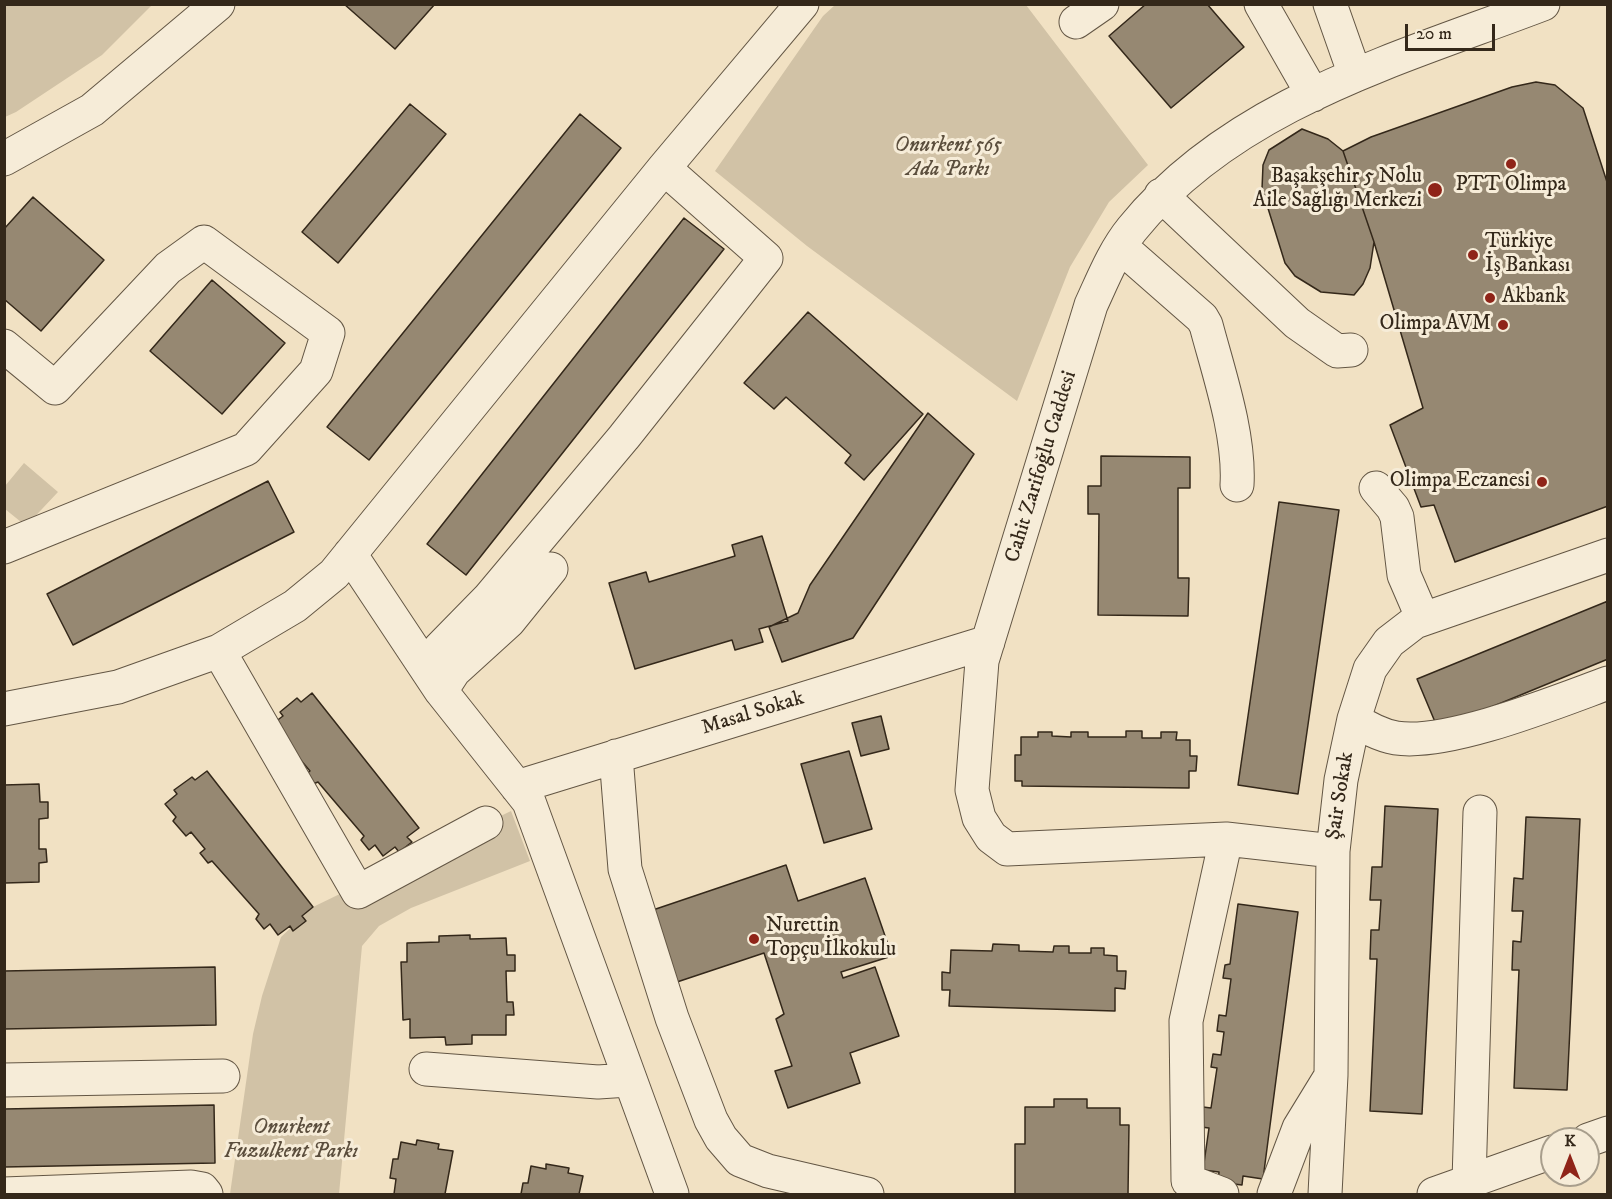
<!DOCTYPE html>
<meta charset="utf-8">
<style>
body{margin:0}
#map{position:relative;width:1612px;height:1199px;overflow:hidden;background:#f1e1c3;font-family:"IM FELL DW Pica",serif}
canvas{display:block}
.frame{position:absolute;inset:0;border:6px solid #34281a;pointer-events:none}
.north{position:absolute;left:1540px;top:1127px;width:60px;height:60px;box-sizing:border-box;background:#f6ecd8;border:2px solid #a89e8c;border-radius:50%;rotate:0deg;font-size:16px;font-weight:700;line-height:24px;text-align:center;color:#34281a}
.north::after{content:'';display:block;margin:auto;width:21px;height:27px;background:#8f2418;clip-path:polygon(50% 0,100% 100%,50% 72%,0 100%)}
.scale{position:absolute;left:1405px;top:24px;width:90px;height:27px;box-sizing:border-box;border:3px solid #34281a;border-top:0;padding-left:8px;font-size:18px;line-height:21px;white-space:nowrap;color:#34281a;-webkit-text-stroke:4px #f6ecd8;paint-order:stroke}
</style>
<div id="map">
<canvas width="1612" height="1199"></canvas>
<div class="frame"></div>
<div class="north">K</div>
<div class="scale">20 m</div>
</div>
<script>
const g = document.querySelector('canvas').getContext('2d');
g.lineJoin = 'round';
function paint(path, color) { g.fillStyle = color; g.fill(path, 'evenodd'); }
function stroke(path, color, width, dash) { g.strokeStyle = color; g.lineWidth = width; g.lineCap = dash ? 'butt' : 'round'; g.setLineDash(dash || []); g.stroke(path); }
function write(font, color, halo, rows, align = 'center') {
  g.font = font + ' "IM FELL DW Pica",serif'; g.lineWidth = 6; g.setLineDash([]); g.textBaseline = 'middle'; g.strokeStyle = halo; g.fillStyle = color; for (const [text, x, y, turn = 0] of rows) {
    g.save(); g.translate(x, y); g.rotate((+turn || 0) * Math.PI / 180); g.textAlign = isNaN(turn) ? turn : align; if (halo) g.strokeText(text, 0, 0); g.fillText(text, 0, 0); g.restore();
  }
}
const green = new Path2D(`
 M 5,4 L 152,4 L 152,5 L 102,55 L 16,112 L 5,117 Z
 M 835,5 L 1026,5 L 1148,165 L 1109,202 L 1070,267 L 1017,401 L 807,246 L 715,171 L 823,16 Z
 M 24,463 L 58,492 L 26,526 L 5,509 L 5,486 Z
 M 511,811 L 530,861 L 411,908 L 379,926 L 362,946 L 339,1194 L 230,1194 L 253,1034 L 262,996 L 281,937 L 313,907 Z`);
const building = new Path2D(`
 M 344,4 L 435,4 L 395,49 Z
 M 1146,4 L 1207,4 L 1244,47 L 1171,108 L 1109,36 Z
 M 1536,82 L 1555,85 L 1583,108 L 1608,185 L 1608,506 L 1455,562 L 1434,505 L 1421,507 L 1390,425 L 1423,408 L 1374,242 L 1343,151 L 1371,137 L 1512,87 Z
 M 410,104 L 446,134 L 338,263 L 302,232 Z
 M 580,114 L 621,148 L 369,460 L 327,427 Z
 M 1302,129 L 1328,139 L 1343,151 L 1374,242 L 1370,268 L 1363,284 L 1354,295 L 1321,292 L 1295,276 L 1285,263 L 1262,189 L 1263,165 L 1269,150 Z
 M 33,197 L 104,260 L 41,331 L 4,299 L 4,229 Z
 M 684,218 L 724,249 L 466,575 L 427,544 Z
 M 212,280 L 285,343 L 222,414 L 150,351 Z
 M 808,312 L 923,414 L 864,480 L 845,463 L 851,455 L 786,397 L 774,409 L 744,383 Z
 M 928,413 L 974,454 L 853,638 L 782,662 L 769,627 L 798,613 L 810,585 Z
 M 1101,456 L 1190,457 L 1190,488 L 1178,488 L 1178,578 L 1189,578 L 1188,616 L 1098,615 L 1099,514 L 1088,514 L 1088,486 L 1101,486 Z
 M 268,481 L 294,532 L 73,645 L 47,594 Z
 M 1279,502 L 1339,510 L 1298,794 L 1238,785 Z
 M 762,536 L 788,621 L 759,629 L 763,642 L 735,650 L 732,640 L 635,669 L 609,583 L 646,572 L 649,582 L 735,556 L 732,545 Z
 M 1608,601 L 1608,659 L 1438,729 L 1417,679 Z
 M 312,693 L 419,828 L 407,837 L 412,842 L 399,852 L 395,847 L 383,856 L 375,845 L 369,850 L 361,840 L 364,836 L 318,782 L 313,784 L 305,775 L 310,771 L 271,725 L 283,716 L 280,712 L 297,698 L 301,702 Z
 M 881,716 L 889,749 L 861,756 L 852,723 Z
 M 1126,731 L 1142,731 L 1142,738 L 1161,738 L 1161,732 L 1177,732 L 1176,740 L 1190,740 L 1190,756 L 1197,756 L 1196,771 L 1189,771 L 1189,788 L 1022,786 L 1022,781 L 1015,781 L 1015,755 L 1021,755 L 1021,737 L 1038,737 L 1038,732 L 1052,732 L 1052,736 L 1071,737 L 1071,732 L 1088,732 L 1088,737 L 1126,737 Z
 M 849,751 L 872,829 L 824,843 L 801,764 Z
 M 207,771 L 313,907 L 302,916 L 306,921 L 293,931 L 290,926 L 278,935 L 270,924 L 264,929 L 256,919 L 259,914 L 212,861 L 208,863 L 200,853 L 205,849 L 191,832 L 186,836 L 173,821 L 176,817 L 165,804 L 177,794 L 174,790 L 192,777 L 195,780 Z
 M 39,784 L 40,802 L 48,802 L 48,818 L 39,819 L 39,849 L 46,849 L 47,862 L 39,863 L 39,882 L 5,883 L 4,891 L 4,785 Z
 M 1385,806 L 1438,809 L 1422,1114 L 1370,1111 L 1377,959 L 1370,959 L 1371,930 L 1379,930 L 1381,900 L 1370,900 L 1372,867 L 1382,867 Z
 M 1526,817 L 1580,819 L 1567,1090 L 1514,1088 L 1519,970 L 1512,970 L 1513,941 L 1521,942 L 1523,911 L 1512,911 L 1514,878 L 1523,879 Z
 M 786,865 L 798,901 L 865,878 L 892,956 L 841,972 L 843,978 L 875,967 L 899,1036 L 850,1053 L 860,1083 L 788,1108 L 775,1071 L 792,1066 L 776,1019 L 784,1014 L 764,953 L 668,985 L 644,913 Z
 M 1238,904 L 1298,912 L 1263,1179 L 1243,1176 L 1242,1185 L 1218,1182 L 1219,1172 L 1203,1170 L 1209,1128 L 1201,1127 L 1203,1107 L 1211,1108 L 1217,1068 L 1211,1067 L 1213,1054 L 1221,1055 L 1224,1032 L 1217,1031 L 1219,1015 L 1226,1016 L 1231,979 L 1223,978 L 1225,965 L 1230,964 Z
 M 470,935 L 470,939 L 506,938 L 507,955 L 515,955 L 515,971 L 506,971 L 507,1002 L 513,1002 L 514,1015 L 506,1015 L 506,1035 L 472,1035 L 472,1044 L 446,1045 L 445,1037 L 410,1038 L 410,1019 L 403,1020 L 401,962 L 407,962 L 407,943 L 439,942 L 439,936 Z
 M 993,944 L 1019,945 L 1019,951 L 1053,952 L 1054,946 L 1069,946 L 1069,953 L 1091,953 L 1091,948 L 1104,948 L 1104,955 L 1117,956 L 1117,971 L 1126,971 L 1125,989 L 1115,988 L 1115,1011 L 949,1006 L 950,990 L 942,990 L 942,972 L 950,973 L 951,950 L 992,951 Z
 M 215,967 L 216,1025 L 4,1029 L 4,971 Z
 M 1054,1099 L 1087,1099 L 1087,1108 L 1120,1108 L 1120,1125 L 1129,1125 L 1128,1194 L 1015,1194 L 1015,1144 L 1025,1144 L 1025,1107 L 1054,1107 Z
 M 214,1105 L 215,1163 L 4,1167 L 4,1109 Z
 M 417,1140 L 439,1144 L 438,1149 L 453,1151 L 445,1194 L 394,1194 L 396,1179 L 390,1178 L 393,1159 L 398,1159 L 401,1142 L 416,1145 Z
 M 546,1164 L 569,1168 L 568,1173 L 583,1176 L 579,1194 L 521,1194 L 523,1183 L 528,1183 L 531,1166 L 546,1169 Z`);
const minor = new Path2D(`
 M 1261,4 L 1313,95
 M 1330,4 L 1355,75
 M 1076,22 L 1102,4
 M 4,159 L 92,110 L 218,4
 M 1161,195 L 1297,323 L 1337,351 L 1351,350
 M 1121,247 L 1202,318 L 1206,325 C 1219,374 1240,435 1237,485
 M 4,346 L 55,388 L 168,268 L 204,242 L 328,333 L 316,371 L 246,449 L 4,547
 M 1376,488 L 1393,508 L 1397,517 L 1404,575 L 1423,619
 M 350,554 L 441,691 L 529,802 L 672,1194
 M 219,651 L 358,892 L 486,823
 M 427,670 L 440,648 L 489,598 L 624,437 L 766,258 L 664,168
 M 441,691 L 454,671 L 509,621 L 551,569
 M 4,709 L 118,687 L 219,651 L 295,606 L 334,574 L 664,168 L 802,4
 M 1354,719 C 1367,728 1379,735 1396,738 C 1448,746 1556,702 1608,683
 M 616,756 L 625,869 L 672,1018 L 711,1120 L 721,1138 L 740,1160 L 768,1171 L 867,1194
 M 517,787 L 988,642
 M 1333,851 L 1226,839 L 1007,849 L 991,837 L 979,818 L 972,790 L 982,661 L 1091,305 C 1103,279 1114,251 1132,229 C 1233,104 1399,59 1543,4
 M 426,1069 L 598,1082 L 628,1080
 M 4,1080 L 223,1076
 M 1588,1140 L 1608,1133
 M 1469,1181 L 1480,812
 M 4,1194 L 191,1187 L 202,1189 L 206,1194
 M 1222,1194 L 1188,1181 L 1186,1021 L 1226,839
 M 1274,1194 L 1299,1128 L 1329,1079
 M 1325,1194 L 1331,1075 L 1333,851 L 1341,780 L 1354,719 L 1370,669 L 1389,642 L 1415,622 L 1608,555
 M 1434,1194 L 1552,1152`);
const markers = [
 [1511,164,6,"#8f2418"],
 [1435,190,8,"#8f2418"],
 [1473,255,6,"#8f2418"],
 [1490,298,6,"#8f2418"],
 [1503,325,6,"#8f2418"],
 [1542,482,6,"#8f2418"],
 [754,939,6,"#8f2418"]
];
const parkNames = [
 ["Onurkent 565",948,147],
 ["Ada Parkı",948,171],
 ["Onurkent",291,1129],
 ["Fuzulkent Parkı",291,1153]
];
const poiNames = [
 ["Başakşehir 5 Nolu",1422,178],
 ["Aile Sağlığı Merkezi",1422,202],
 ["PTT Olimpa",1511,186,"center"],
 ["Türkiye",1485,243,"left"],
 ["İş Bankası",1485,267,"left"],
 ["Akbank",1502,298,"left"],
 ["Olimpa AVM",1491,325],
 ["Olimpa Eczanesi",1530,482],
 ["Nurettin",766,927,"left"],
 ["Topçu İlkokulu",766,951,"left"]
];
const streetNames = [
 ["Cahit Zarifoğlu Caddesi",1042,467,-73],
 ["Masal Sokak",753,714,-17],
 ["Şair Sokak",1341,796,-81]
];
paint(green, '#d1c2a6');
paint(building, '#968872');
stroke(building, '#34281a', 1.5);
stroke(minor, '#635644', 35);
stroke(minor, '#f6ecd8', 33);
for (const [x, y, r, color] of markers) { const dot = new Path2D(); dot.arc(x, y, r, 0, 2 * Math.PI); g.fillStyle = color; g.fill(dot); stroke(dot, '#f6ecd8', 2); }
write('italic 21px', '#5b4e3d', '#f6ecd8', parkNames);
write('21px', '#34281a', '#f6ecd8', poiNames, 'right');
write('21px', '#34281a', '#f6ecd8', streetNames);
</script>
